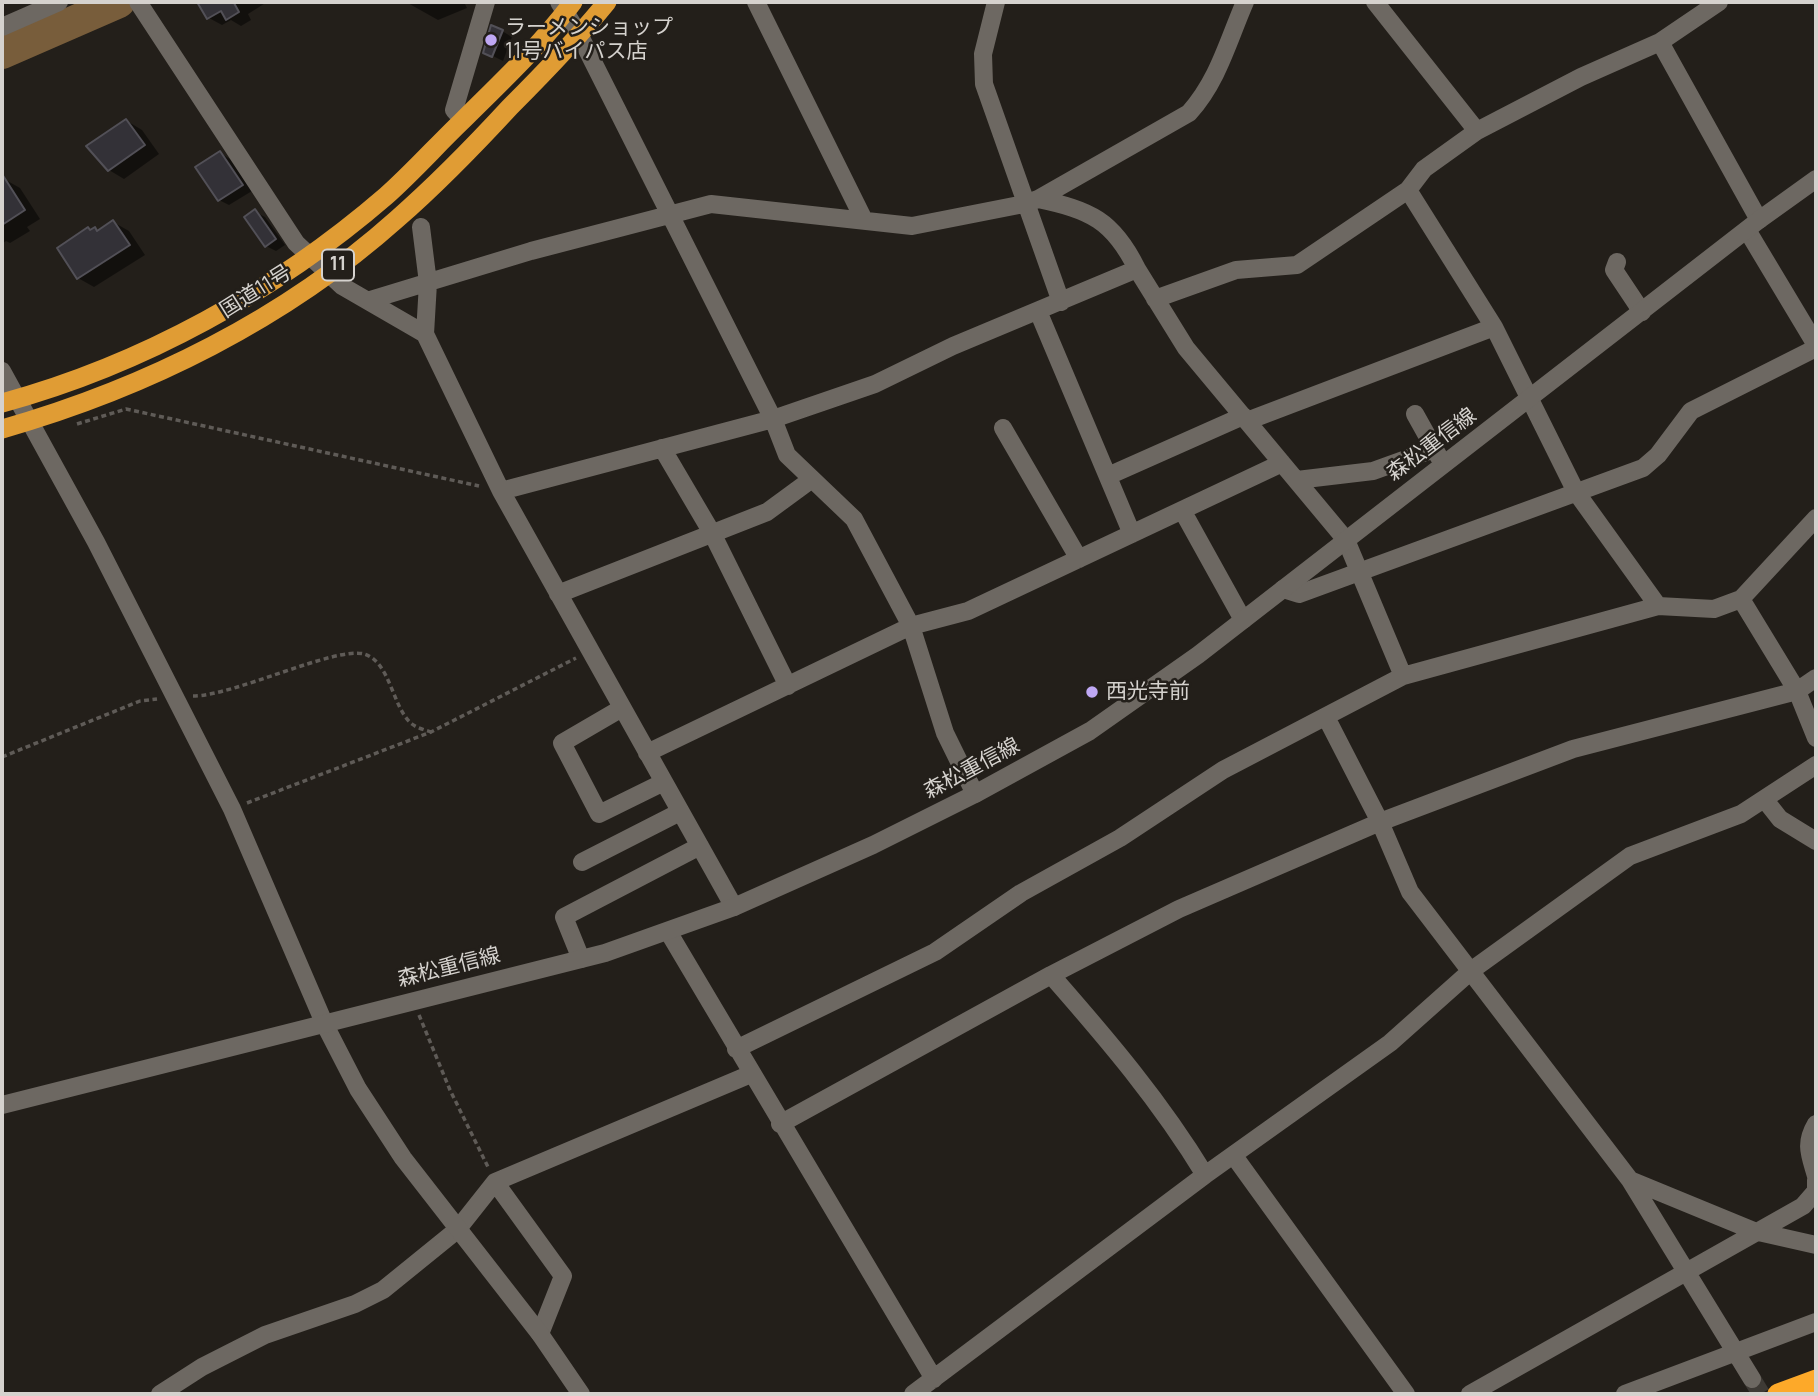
<!DOCTYPE html>
<meta charset="utf-8">
<style>
body{margin:0}
#map{position:relative;width:1818px;height:1396px;overflow:hidden;background:#231f1a;font-family:Manrope,sans-serif}
canvas{display:block}
.frame{position:absolute;inset:0;border:4px solid #d5d2ce;pointer-events:none}
</style>
<div id="map">
<canvas width="1818" height="1396"></canvas>
<div class="frame"></div>
</div>
<script>
const g = document.querySelector('canvas').getContext('2d');
g.lineJoin = 'round';
function paint(path, color) { g.fillStyle = color; g.fill(path, 'evenodd'); }
function stroke(path, color, width, dash) { g.strokeStyle = color; g.lineWidth = width; g.lineCap = dash ? 'butt' : 'round'; g.setLineDash(dash || []); g.stroke(path); }
function write(font, color, halo, rows, align = 'center') {
  g.font = font + ' Manrope,"Noto Sans JP",sans-serif'; g.lineWidth = 5; g.setLineDash([]); g.textBaseline = 'middle'; g.strokeStyle = halo; g.fillStyle = color; for (const [text, x, y, turn = 0] of rows) {
    g.save(); g.translate(x, y); g.rotate((+turn || 0) * Math.PI / 180); g.textAlign = isNaN(turn) ? turn : align; if (halo) g.strokeText(text, 0, 0); g.fillText(text, 0, 0); g.restore();
  }
}
const shadow = new Path2D(`
 M 199,2 L 267,2 L 248,14 L 251,20 L 241,26 L 231,20 L 222,25 L 209,18 Z
 M 406,2 L 464,2 L 467,8 L 438,20 Z
 M 502,31 L 512,37 L 503,61 L 485,52 Z
 M 127,121 L 142,130 L 159,154 L 124,179 L 109,170 Z
 M 220,153 L 230,159 L 252,191 L 229,205 L 219,200 Z
 M 4,179 L 20,188 L 40,219 L 27,227 L 30,231 L 10,243 L 6,241 L 2,244 Z
 M 255,212 L 265,217 L 285,245 L 276,251 L 266,246 Z
 M 113,222 L 129,231 L 145,255 L 94,287 L 78,278 L 95,229 L 99,232 Z`);
const river = new Path2D(`
 M 2,53 L 119,2`);
const building = new Path2D(`
 M 197,2 L 236,2 L 234,3 L 239,12 L 226,20 L 221,11 L 207,19 Z
 M 491,25 L 503,30 L 492,57 L 483,53 Z
 M 126,119 L 145,145 L 108,171 L 86,146 Z
 M 220,151 L 243,185 L 218,201 L 195,167 Z
 M 2,174 L 25,210 L 2,225 Z
 M 255,209 L 276,239 L 265,247 L 244,217 Z
 M 113,220 L 130,245 L 77,279 L 57,248 L 88,227 L 90,230 L 95,227 L 97,231 Z`);
const minorTunnel = new Path2D(`
 M 1752,1379 L 1761,1394`);
const path = new Path2D(`
 M 77,424 L 126,409 L 479,486
 M 193,696 C 234,696 335,646 364,654 C 391,662 392,708 412,724 C 417,728 425,730 431,732
 M 2,757 L 140,701 L 157,699
 M 247,803 L 431,732 L 576,658
 M 419,1015 L 450,1090 L 488,1167`);
const minor = new Path2D(`
 M 138,2 L 296,243 L 342,286 L 425,334 L 501,491 L 734,907
 M 756,2 L 863,218
 M 996,2 L 983,54 L 984,84 L 1061,302
 M 1375,2 L 1477,131
 M 1719,2 L 1660,42 L 1759,220
 M 2,27 L 59,2
 M 580,36 L 773,419 L 787,455 L 854,519 L 911,626 L 945,733 L 975,794
 M 463,120 L 454,110 L 486,2
 M 1408,190 L 1494,327 L 1576,492 L 1658,606
 M 1038,199 C 1090,210 1113,220 1137,269
 M 421,227 L 428,283 L 425,334
 M 1747,230 L 1816,345
 M 1617,262 L 1614,270 L 1642,312
 M 1155,299 L 1236,270 L 1297,265 L 1408,190 L 1424,169 L 1477,131 L 1581,77 L 1660,42
 M 370,300 L 531,251 L 711,204 L 912,226 L 1024,204 L 1038,199 L 1189,113 C 1218,81 1228,41 1245,2
 M 1038,311 L 1132,534
 M 1415,414 L 1439,457
 M 1247,421 L 1494,327
 M 1003,428 L 1079,559
 M 662,448 L 712,533 L 788,686
 M 1108,476 L 1243,416
 M 1297,480 L 1373,471 L 1434,449
 M 501,491 L 773,419 L 875,384 L 953,346 L 1137,269 L 1186,348 L 1346,540 L 1403,676
 M 1182,510 L 1243,620
 M 1283,589 L 1299,594 L 1643,468 L 1658,455 L 1691,411 L 1816,348
 M 558,594 L 767,512 L 812,479
 M 1741,599 L 1797,691 L 1816,738
 M 622,708 L 562,743 L 599,814 L 664,782
 M 1326,717 L 1380,822 L 1410,892 L 1630,1180 L 1754,1231 L 1816,1245
 M 647,753 L 911,626 L 968,611 L 1282,463
 M 1765,800 L 1780,819 L 1816,841
 M 582,862 L 680,812
 M 669,933 L 934,1379
 M 581,959 L 564,917 L 700,846
 M 1051,975 C 1108,1040 1160,1101 1205,1175
 M 736,1049 L 935,952 L 1021,893 L 1120,838 L 1223,770 L 1403,676 L 1658,606 L 1714,609 L 1741,599 L 1816,518
 M 780,1124 L 1051,975 L 1179,909 L 1380,822 L 1573,749 L 1797,691 L 1816,678
 M 1816,1124 C 1804,1144 1810,1155 1816,1176
 M 1234,1156 L 1406,1394
 M 1630,1180 L 1752,1379
 M 495,1182 L 563,1276 L 540,1334
 M 160,1394 L 202,1367 L 265,1335 L 355,1304 L 383,1290 L 457,1230 L 495,1182 L 751,1074
 M 913,1394 L 1205,1175 L 1390,1043 L 1472,970 L 1630,856 L 1741,814 L 1816,765
 M 1470,1394 L 1803,1206 L 1816,1191 L 1816,1180
 M 1625,1394 L 1816,1322`);
const tertiary = new Path2D(`
 M 559,2 L 580,36
 M 2,371 L 96,542 L 232,809 L 325,1025 L 358,1089 L 403,1158 L 540,1334 L 581,1394`);
const secondary = new Path2D(`
 M 2,1105 L 605,953 L 734,907 L 873,845 L 975,794 L 1090,731 L 1198,655 L 1759,220 L 1816,179`);
const trunk = new Path2D(`
 M 2,403 C 142,365 276,291 386,196 C 412,173 436,146 461,122 C 500,83 540,46 573,2
 M 2,429 C 146,388 285,319 397,219 C 437,184 474,146 510,107 C 544,73 577,39 607,2`);
const motorway = new Path2D(`
 M 1778,1394 L 1816,1380`);
const markers = [
 [491,40,7,"#bfa8f4"],
 [1092,692,7,"#bfa8f4"]
];
const shields = [
 [338,265,32]
];
const shieldNames = [
 ["11",338,265]
];
const poiNames = [
 ["ラーメンショップ",505,28],
 ["11号バイパス店",505,52],
 ["西光寺前",1106,692]
];
const streetNames = [
 ["国道11号",256,292,-32],
 ["森松重信線",1432,445,-37],
 ["森松重信線",972,769,-28],
 ["森松重信線",449,968,-14]
];
paint(shadow, '#0007');
stroke(river, '#785d3b', 32);
paint(building, '#333137');
stroke(building, '#525057', 2);
stroke(minorTunnel, '#3e3a35', 18, [18, 9]);
stroke(path, '#5f5b57', 3.5, [5, 3.5]);
stroke(minor, '#6d6862', 18);
stroke(tertiary, '#6d6862', 18);
stroke(secondary, '#6d6862', 18);
stroke(trunk, '#e09c34', 19);
stroke(motorway, '#fda929', 21);
for (const [x, y, r, color] of markers) { const dot = new Path2D(); dot.arc(x, y, r, 0, 2 * Math.PI); g.fillStyle = color; g.fill(dot); stroke(dot, '#231f1a', 2.5); }
for (const [x, y, w] of shields) { const box = new Path2D(); box.roundRect(x - w / 2, y - 15.5, w, 31, 5); g.fillStyle = '#231f1a'; g.fill(box); stroke(box, '#d5d2ce', 2); }
write('bold 19px', '#d5d2ce', null, shieldNames);
write('21px', '#d5d2ce', '#231f1a', poiNames, 'left');
write('21px', '#d5d2ce', '#231f1a', streetNames);
</script>
